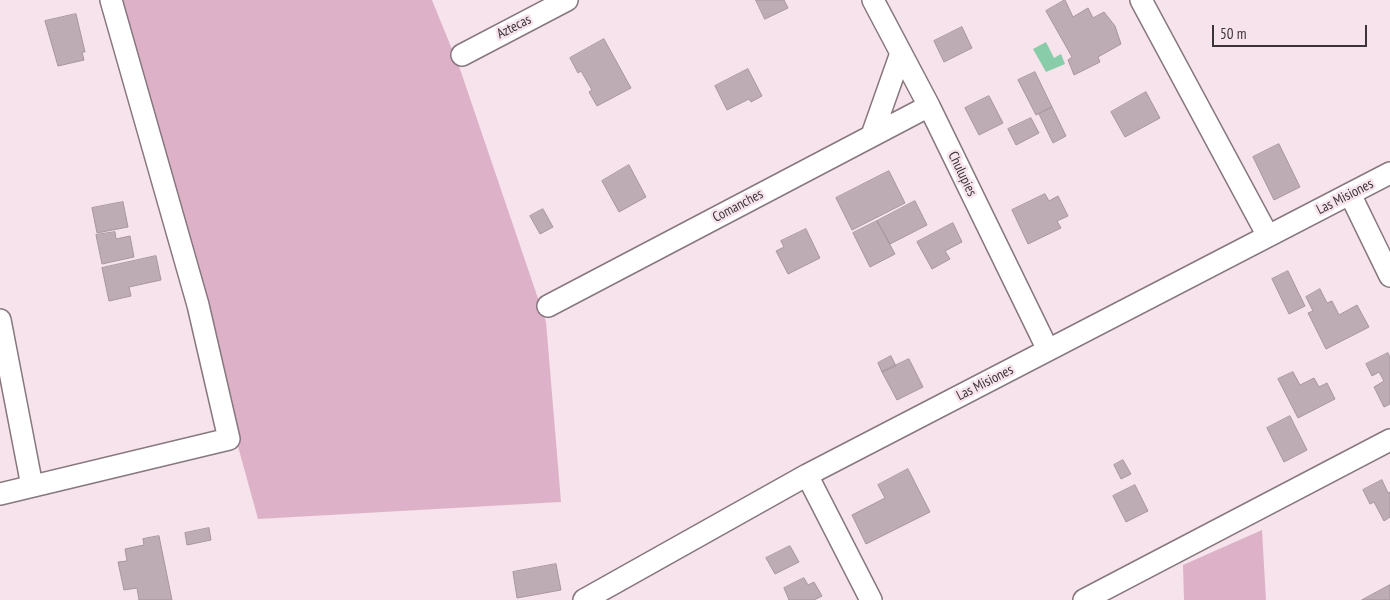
<!DOCTYPE html>
<style>
body{margin:0}
#map{position:relative;width:1390px;height:600px;overflow:hidden;background:#f6e3ec;font-family:"PT Sans Narrow",sans-serif}
canvas{display:block}
.scale{position:absolute;left:1212px;top:25px;width:155px;height:22px;box-sizing:border-box;border:2px solid #3b3438;border-top:0;padding-left:6px;font-size:15px;line-height:18px;white-space:nowrap;color:#3b3438;-webkit-text-stroke:4px #f6e3ec;paint-order:stroke}
</style>
<div id="map">
<canvas width="1390" height="600"></canvas>
<div class="scale">50 m</div>
</div>
<script>
const g = document.querySelector('canvas').getContext('2d');
g.lineJoin = 'round';
function paint(path, color) { g.fillStyle = color; g.fill(path, 'evenodd'); }
function stroke(path, color, width, dash) { g.strokeStyle = color; g.lineWidth = width; g.lineCap = dash ? 'butt' : 'round'; g.setLineDash(dash || []); g.stroke(path); }
function write(font, color, halo, rows, align = 'center') {
  g.font = font + ' "PT Sans Narrow",sans-serif'; g.lineWidth = 5; g.setLineDash([]); g.textBaseline = 'middle'; g.strokeStyle = halo; g.fillStyle = color; for (const [text, x, y, turn = 0] of rows) {
    g.save(); g.translate(x, y); g.rotate((+turn || 0) * Math.PI / 180); g.textAlign = isNaN(turn) ? turn : align; if (halo) g.strokeText(text, 0, 0); g.fillText(text, 0, 0); g.restore();
  }
}
const green = new Path2D(`
 M 115,0 L 432,0 L 460,69 L 546,322 L 561,502 L 258,519 Z
 M 1262,530 L 1266,600 L 1184,600 L 1183,565 Z`);
const water = new Path2D(`
 M 1046,42 L 1054,58 L 1061,54 L 1065,64 L 1046,72 L 1033,49 Z`);
const building = new Path2D(`
 M 756,0 L 784,0 L 788,8 L 765,19 Z
 M 1065,0 L 1073,17 L 1088,8 L 1093,18 L 1104,12 L 1115,26 L 1121,44 L 1098,57 L 1100,62 L 1074,75 L 1068,60 L 1072,57 L 1046,11 Z
 M 76,14 L 85,52 L 82,52 L 84,60 L 58,66 L 45,21 Z
 M 962,27 L 972,48 L 944,62 L 934,41 Z
 M 604,39 L 631,88 L 597,106 L 589,92 L 592,90 L 581,71 L 578,73 L 570,58 Z
 M 748,69 L 762,96 L 751,102 L 749,99 L 727,110 L 715,86 Z
 M 1035,72 L 1052,107 L 1036,115 L 1018,80 Z
 M 1146,92 L 1160,118 L 1125,137 L 1111,112 Z
 M 989,96 L 1003,123 L 979,135 L 965,108 Z
 M 1052,107 L 1066,136 L 1053,143 L 1039,114 Z
 M 1031,118 L 1039,133 L 1016,145 L 1008,129 Z
 M 1279,144 L 1300,187 L 1274,200 L 1253,157 Z
 M 629,165 L 646,197 L 619,212 L 602,181 Z
 M 889,171 L 905,203 L 852,230 L 836,198 Z
 M 1045,194 L 1049,201 L 1058,196 L 1068,216 L 1057,221 L 1061,228 L 1028,244 L 1012,210 Z
 M 915,201 L 927,225 L 890,244 L 877,221 Z
 M 123,202 L 128,227 L 97,233 L 92,208 Z
 M 543,209 L 553,227 L 540,234 L 530,216 Z
 M 877,221 L 895,254 L 870,267 L 853,233 Z
 M 953,223 L 962,242 L 945,251 L 950,259 L 932,269 L 917,242 Z
 M 806,229 L 820,258 L 788,274 L 776,251 L 784,247 L 781,241 Z
 M 115,232 L 116,239 L 130,236 L 134,257 L 102,264 L 96,235 Z
 M 156,256 L 161,280 L 129,287 L 131,296 L 109,301 L 102,268 Z
 M 1288,271 L 1305,306 L 1289,314 L 1272,279 Z
 M 1320,289 L 1327,303 L 1332,301 L 1339,315 L 1357,305 L 1369,327 L 1326,349 L 1308,313 L 1313,311 L 1306,297 Z
 M 1388,353 L 1390,357 L 1390,404 L 1384,407 L 1374,387 L 1384,381 L 1379,372 L 1372,376 L 1366,364 Z
 M 891,356 L 896,366 L 882,372 L 878,363 Z
 M 909,359 L 923,387 L 897,400 L 882,372 Z
 M 1293,372 L 1300,385 L 1314,378 L 1319,387 L 1327,383 L 1335,399 L 1298,418 L 1278,379 Z
 M 1290,416 L 1307,450 L 1284,462 L 1267,428 Z
 M 1123,460 L 1131,474 L 1121,479 L 1114,465 Z
 M 908,469 L 930,512 L 866,544 L 852,515 L 885,498 L 878,485 Z
 M 1382,480 L 1388,493 L 1390,492 L 1390,517 L 1384,521 L 1374,502 L 1370,504 L 1363,490 Z
 M 1135,485 L 1148,511 L 1126,522 L 1113,496 Z
 M 209,528 L 211,540 L 187,545 L 185,533 Z
 M 159,536 L 172,600 L 139,600 L 137,588 L 124,590 L 118,562 L 127,561 L 125,549 L 144,545 L 143,539 Z
 M 790,546 L 799,562 L 775,574 L 766,558 Z
 M 556,564 L 561,590 L 517,598 L 513,572 Z
 M 804,578 L 808,585 L 814,582 L 822,596 L 814,600 L 789,600 L 784,588 Z
 M 1390,585 L 1390,600 L 1362,600 Z`);
const minor = new Path2D(`
 M 873,0 L 929,106 L 1048,350
 M 1141,0 L 1268,236
 M 462,55 L 567,0
 M 872,135 L 901,53
 M 1350,194 L 1390,276
 M 548,306 L 929,106
 M 0,320 L 32,486
 M 807,475 L 871,600
 M 0,494 L 229,439 L 198,305 L 111,0
 M 584,600 L 807,475 L 1390,173
 M 1084,600 L 1390,440`);
const streetNames = [
 ["Aztecas",514,27,-27],
 ["Chulupies",962,174,64],
 ["Las Misiones",1345,197,-27],
 ["Comanches",738,206,-28],
 ["Las Misiones",985,383,-27]
];
paint(green, '#ddb2c8');
paint(water, '#89cca9');
paint(building, '#beacb5');
stroke(building, '#a7969f', 1);
stroke(minor, '#87777f', 24);
stroke(minor, '#fff', 21);
write('14px', '#3b3438', '#f6e3ec', streetNames);
</script>
